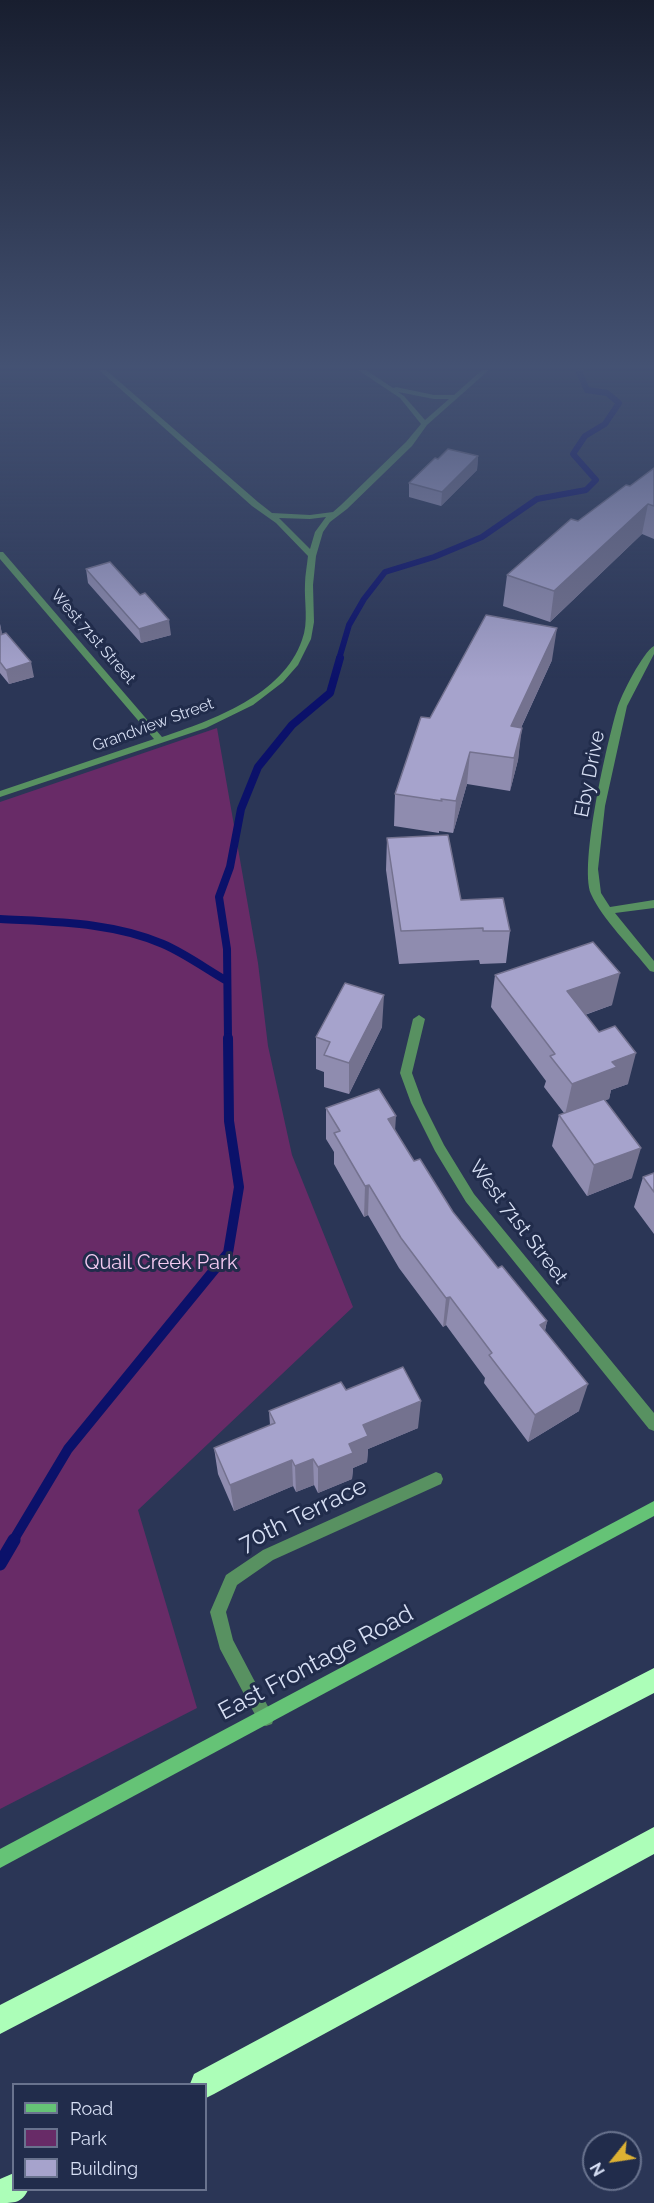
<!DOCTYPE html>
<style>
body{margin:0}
#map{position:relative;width:654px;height:2203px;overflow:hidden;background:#2b3656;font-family:Raleway,sans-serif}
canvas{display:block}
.legend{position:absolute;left:12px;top:2083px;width:195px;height:108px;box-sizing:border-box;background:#212c4b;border:2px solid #69738e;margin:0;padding:8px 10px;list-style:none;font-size:18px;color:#d6def3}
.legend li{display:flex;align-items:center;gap:12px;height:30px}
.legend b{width:30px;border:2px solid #69738e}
.north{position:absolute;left:582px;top:2131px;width:60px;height:60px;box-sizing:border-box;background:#212c4b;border:2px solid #69738e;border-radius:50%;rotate:240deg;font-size:16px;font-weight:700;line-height:24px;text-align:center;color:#d6def3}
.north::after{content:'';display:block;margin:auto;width:21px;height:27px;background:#ddb133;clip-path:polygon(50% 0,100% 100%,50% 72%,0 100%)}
</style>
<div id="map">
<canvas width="654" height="2203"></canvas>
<ul class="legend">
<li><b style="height:8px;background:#65c376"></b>Road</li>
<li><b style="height:16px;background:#682b67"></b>Park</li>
<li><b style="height:16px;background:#a6a3cc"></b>Building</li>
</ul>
<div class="north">N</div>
</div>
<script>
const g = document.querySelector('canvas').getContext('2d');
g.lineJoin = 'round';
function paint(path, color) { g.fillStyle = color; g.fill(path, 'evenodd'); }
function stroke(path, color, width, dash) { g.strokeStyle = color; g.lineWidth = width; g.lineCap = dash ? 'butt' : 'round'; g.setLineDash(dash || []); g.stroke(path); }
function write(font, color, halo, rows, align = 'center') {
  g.font = font + ' Raleway,sans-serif'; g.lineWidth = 6; g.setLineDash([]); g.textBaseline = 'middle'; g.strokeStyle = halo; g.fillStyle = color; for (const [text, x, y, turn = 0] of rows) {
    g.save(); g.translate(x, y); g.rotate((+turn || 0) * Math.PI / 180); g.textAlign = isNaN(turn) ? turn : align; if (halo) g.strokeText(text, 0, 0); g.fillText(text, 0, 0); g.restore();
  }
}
const green = new Path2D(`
 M 217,728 L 258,963 L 268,1046 L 292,1155 L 353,1307 L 138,1510 L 197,1708 L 0,1809 L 0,802 Z`);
const streamFar3 = new Path2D(`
 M 339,659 L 349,625 L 364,599 L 385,572 L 434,557 L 482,537 L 537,499 L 586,490 L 596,480 L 573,454 L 585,436 L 605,424 L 619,403 L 607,393 L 587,390 L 579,372 L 581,370`);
const streamFar2 = new Path2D(`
 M 0,919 C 54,922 113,922 163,944 C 186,954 206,969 227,981
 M 228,1039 L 227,949 L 219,897 L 230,867 L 241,809 L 258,767 L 292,725 L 330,693 L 340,658`);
const streamFar1 = new Path2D(`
 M 13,1541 L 68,1449 L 228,1253 L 239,1187 L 229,1121 L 228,1038`);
const stream = new Path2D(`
 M 0,1564 L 14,1540`);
const street = new Path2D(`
 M 99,370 L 106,370 L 258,502 L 272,513 L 310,515 L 333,512 L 341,505 L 406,442 L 421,424 L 400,398 L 358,370 L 366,370 L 393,388 L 396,387 L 434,395 L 454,395 L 482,370 L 489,370 L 427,425 L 412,446 L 347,509 L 330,522 L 323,532 L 316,556 L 313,585 L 314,622 L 311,639 L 298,665 L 283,682 L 253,705 L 206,728 L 0,797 L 0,791 L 154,739 L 0,559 L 0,552 L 3,552 L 162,737 C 213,720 283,695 302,640 C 309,622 304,602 305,584 C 305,575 307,566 308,556 L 276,523 L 252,506 ZM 398,392 L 434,399 L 449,399 L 425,420 L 404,396 ZM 326,517 L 315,532 L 310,549 L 279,518 L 310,519 Z
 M 654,646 L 654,654 L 627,706 L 605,806 L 598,869 L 601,893 L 610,907 L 654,900 L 654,908 L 615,913 L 654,961 L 654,972 L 650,971 C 633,949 602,919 591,894 C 579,864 607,743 617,709 C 621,695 643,652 654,646 Z
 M 419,1015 L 425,1019 L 412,1073 L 423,1103 L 444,1145 L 474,1194 L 654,1413 L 654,1431 L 649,1429 L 466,1202 L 435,1151 L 411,1103 L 400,1073 L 413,1019 Z
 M 436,1472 L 441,1474 L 443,1479 L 441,1484 L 273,1560 L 237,1585 L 226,1612 L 233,1640 L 274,1718 L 272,1724 L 266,1726 L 260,1724 L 220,1649 L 210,1612 L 226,1575 L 263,1550 Z`);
const secondary = new Path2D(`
 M 654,1501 L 654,1516 L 0,1868 L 0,1849 Z`);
const highway = new Path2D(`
 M 654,1668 L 654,1693 L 0,2034 L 0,2005 Z
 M 654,1827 L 654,1854 L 214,2094 L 206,2098 L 206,2084 L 190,2084 L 194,2074 Z
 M 14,2173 L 14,2190 L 28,2190 C 22,2203 14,2203 0,2203 L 0,2179 Z`);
const wall = new Path2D(`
 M 478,456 L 477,470 L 441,506 L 409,497 L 409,483 Z
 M 654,468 L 654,539 L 642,534 L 550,622 L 503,606 L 507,575 L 578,521 L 630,486 Z
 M 86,569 L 171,635 L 141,643 L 88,583 Z
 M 0,624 L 2,634 L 34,677 L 9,684 L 0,673 Z
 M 552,660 L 521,728 L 518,760 L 510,791 L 467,784 L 453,833 L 439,831 L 439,833 L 394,826 L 395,794 L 430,718 Z
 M 387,838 L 461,900 L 510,931 L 506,963 L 480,964 L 479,960 L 399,964 L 386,870 Z
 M 495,975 L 612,1005 L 585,1015 L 628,1084 L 611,1090 L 609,1099 L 605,1100 L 632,1178 L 587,1196 L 552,1146 L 559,1115 L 564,1113 L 544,1087 L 546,1081 L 491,1007 Z
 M 382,1027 L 349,1094 L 324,1087 L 324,1072 L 316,1069 L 316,1037 Z
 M 326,1108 L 395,1130 L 414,1161 L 453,1212 L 498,1268 L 547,1321 L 545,1331 L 579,1411 L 528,1442 L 484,1383 L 485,1378 L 446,1325 L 443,1327 L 399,1268 L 368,1215 L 364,1217 L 334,1164 L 334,1152 L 326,1139 Z
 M 654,1173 L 654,1234 L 634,1207 L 643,1177 Z
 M 269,1411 L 418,1428 L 368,1449 L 367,1462 L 353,1468 L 352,1479 L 318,1493 L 314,1485 L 296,1492 L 293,1486 L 234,1511 L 218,1474 L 214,1448 L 270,1425 Z`);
const shadedWall = new Path2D(`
 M 478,456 L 477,470 L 441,506 L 442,492 Z
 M 648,504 L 642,534 L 550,622 L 554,591 Z
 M 169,620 L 171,635 L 141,643 L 139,629 Z
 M 0,624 L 3,639 L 0,640 Z
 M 557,628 L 552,660 L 507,758 L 511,726 Z
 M 31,662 L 34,677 L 9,684 L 6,670 Z
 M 522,728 L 518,760 L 510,791 L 514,758 Z
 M 470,752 L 467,784 L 453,833 L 456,801 Z
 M 620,973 L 612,1005 L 561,1023 L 567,991 Z
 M 384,995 L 382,1027 L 349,1094 L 349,1063 Z
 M 636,1053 L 628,1084 L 611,1090 L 609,1099 L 565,1115 L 572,1084 L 612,1062 Z
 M 396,1116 L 394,1147 L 388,1119 Z
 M 641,1148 L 632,1178 L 587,1196 L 594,1165 Z
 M 369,1185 L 368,1215 L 364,1217 L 365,1186 Z
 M 450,1297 L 446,1325 L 443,1327 L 446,1298 Z
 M 547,1321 L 540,1350 L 540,1325 Z
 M 588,1384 L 579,1411 L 528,1442 L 535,1415 Z
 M 421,1401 L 418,1428 L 368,1449 L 367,1462 L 353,1468 L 352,1479 L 318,1493 L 318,1467 L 349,1444 L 363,1425 Z
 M 313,1459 L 314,1485 L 296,1492 L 295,1466 Z
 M 292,1460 L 293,1486 L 234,1511 L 230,1485 Z`);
const building = new Path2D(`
 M 448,449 L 478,456 L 442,492 L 409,483 L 435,458 L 438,459 Z
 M 654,468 L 654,506 L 648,504 L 554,591 L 507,575 L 571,519 L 578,521 L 626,485 L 630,486 Z
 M 110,562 L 140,595 L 145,593 L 169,620 L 139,629 L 86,569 Z
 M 486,615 L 557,628 L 511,726 L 522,728 L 514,758 L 470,752 L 456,801 L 441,799 L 442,801 L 395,794 L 421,717 L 430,718 Z
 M 6,633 L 31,662 L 6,670 L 0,662 L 0,635 Z
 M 448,835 L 461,900 L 503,898 L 510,931 L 483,931 L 483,928 L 401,931 L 387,838 Z
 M 593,942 L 620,973 L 567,991 L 599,1032 L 615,1026 L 636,1053 L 612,1062 L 617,1067 L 572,1084 L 550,1056 L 555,1054 L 495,975 Z
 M 345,983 L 384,995 L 349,1063 L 324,1055 L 330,1042 L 316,1037 Z
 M 379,1089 L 396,1116 L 388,1119 L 414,1161 L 420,1159 L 453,1212 L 498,1268 L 502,1266 L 547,1321 L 540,1325 L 588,1384 L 535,1415 L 489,1355 L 492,1353 L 450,1297 L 446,1298 L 401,1238 L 369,1185 L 365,1186 L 334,1133 L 340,1131 L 326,1108 Z
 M 604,1099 L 641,1148 L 594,1165 L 559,1115 Z
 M 654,1173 L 654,1192 L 643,1177 Z
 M 403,1367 L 421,1401 L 363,1425 L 368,1436 L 349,1444 L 353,1453 L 318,1467 L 313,1459 L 295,1466 L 292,1460 L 230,1485 L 214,1448 L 275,1423 L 269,1411 L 341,1382 L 346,1390 Z`);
const farStreetnames = [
 ["West 71st Street",93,637,49],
 ["Grandview Street",153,725,-20]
];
const streetNames = [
 ["Eby Drive",590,774,-79],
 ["West 71st Street",518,1222,53]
];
const parkNames = [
 ["Quail Creek Park",161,1263]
];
const nearStreetnames = [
 ["70th Terrace",303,1515,-26],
 ["East Frontage Road",316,1663,-28]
];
paint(green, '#682b67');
stroke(streamFar3, '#0b116a', 6);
stroke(streamFar2, '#0b116a', 8);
stroke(streamFar1, '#0b116a', 10);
stroke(stream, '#0b116a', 13);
paint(street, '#589161');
paint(secondary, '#65c376');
paint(highway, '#acfeb8');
paint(wall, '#8f8caf');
paint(shadedWall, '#74728f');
paint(building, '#a6a3cc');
stroke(building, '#74728f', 1.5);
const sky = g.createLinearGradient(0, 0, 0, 679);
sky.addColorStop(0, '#181e2f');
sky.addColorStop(0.54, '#445273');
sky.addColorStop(1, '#44527300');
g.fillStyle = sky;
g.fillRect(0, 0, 654, 679);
write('16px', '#d6def3', '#212c4b', farStreetnames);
write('20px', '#d6def3', '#212c4b', streetNames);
write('20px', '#f5cbf2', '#212c4b', parkNames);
write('24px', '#d6def3', '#212c4b', nearStreetnames);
</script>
